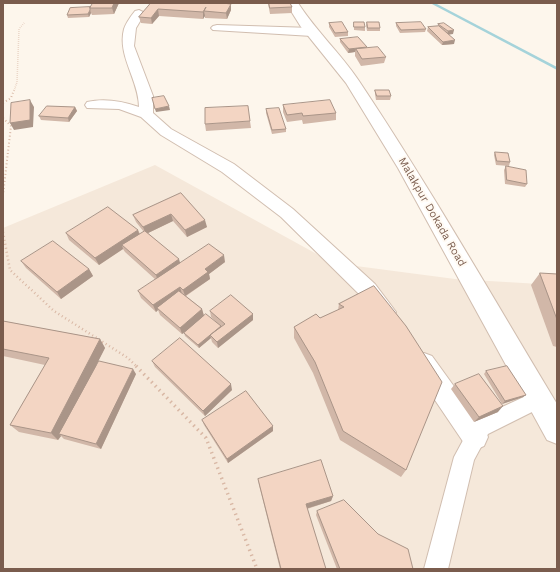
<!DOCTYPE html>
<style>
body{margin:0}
#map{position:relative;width:560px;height:572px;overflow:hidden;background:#fdf6ec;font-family:"Work Sans",sans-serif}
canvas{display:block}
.frame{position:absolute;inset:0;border:4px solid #7a5c4d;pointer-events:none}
</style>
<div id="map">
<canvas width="560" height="572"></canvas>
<div class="frame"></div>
</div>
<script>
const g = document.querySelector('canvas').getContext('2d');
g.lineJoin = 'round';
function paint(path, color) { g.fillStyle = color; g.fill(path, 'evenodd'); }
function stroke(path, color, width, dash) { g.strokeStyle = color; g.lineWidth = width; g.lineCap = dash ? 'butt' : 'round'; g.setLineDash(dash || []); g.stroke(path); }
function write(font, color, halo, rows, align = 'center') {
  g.font = font + ' "Work Sans",sans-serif'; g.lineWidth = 4; g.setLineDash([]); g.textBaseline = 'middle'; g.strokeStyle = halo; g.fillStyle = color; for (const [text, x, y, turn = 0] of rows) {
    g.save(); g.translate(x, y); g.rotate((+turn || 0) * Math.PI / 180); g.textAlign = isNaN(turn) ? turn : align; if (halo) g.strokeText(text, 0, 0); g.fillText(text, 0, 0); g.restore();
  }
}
const residential = new Path2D(`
 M 155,165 L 333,263 L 455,279 L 557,285 L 557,569 L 3,569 L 3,228 Z`);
const stream = new Path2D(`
 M 430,3 L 435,3 L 557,67 L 557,70 Z`);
const pathFar3 = new Path2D(`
 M 14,91 L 17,82 L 19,29 L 25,22`);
const pathFar2 = new Path2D(`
 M 3,103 L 11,98 L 14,90
 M 3,118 L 11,126 L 3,195`);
const pathFar1 = new Path2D(`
 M 3,232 L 10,270 L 54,311 L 128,358 L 137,367`);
const path = new Path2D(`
 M 136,366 L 206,438 L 257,569`);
const pedestrian = new Path2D(`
 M 539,390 L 546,393 L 549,399 L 546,405 L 488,434 L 474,460 L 448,569 L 424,569 L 454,457 L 474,420 Z`);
const minor = new Path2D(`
 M 139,10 L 145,13 L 136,28 L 134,46 L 153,96 L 153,113 L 171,129 L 234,164 L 293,209 L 375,284 L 396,312 L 393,318 L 385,321 L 377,318 L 361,296 L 281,217 L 222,172 L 161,135 L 141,117 L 119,109 L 87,108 L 85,105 L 87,102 C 104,98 122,101 139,107 C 139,80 117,56 124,29 C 126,23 131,16 135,11 Z
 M 217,25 L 312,28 L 316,30 L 318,32 L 316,34 L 312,36 L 213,30 L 211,28 L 213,26 Z
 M 424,353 L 432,356 L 484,428 L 488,437 L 484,446 L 475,450 L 466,446 L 416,372 L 412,364 L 416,356 Z`);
const tertiary = new Path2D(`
 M 286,3 L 298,3 C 316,31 341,54 359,81 C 429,186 492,296 557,404 L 557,444 L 547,440 L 398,168 L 346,83 L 301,27 Z`);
const wall = new Path2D(`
 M 119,3 L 114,14 L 92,15 L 91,13 L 89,17 L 68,18 L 67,15 L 90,7 Z
 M 151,3 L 231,10 L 227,19 L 205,18 L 205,16 L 203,19 L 159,16 L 152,24 L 141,23 L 139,17 Z
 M 268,3 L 290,3 L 292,7 L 292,13 L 270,14 Z
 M 354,22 L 365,27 L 365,31 L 354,30 Z
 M 367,22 L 380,28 L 380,31 L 367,31 L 366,25 Z
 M 329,23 L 348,32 L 348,36 L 335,37 L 329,27 Z
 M 396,23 L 426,29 L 425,32 L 400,33 L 396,26 Z
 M 438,24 L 453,34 L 449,34 L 454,44 L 442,45 L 427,31 L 428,27 L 438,26 Z
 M 340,39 L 367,48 L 386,57 L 384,63 L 361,66 L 355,56 L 355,52 L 348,53 L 340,42 Z
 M 375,90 L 391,96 L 390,100 L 376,100 L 375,94 Z
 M 283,105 L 336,113 L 336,120 L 303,124 L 302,120 L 287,122 L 283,112 Z
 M 75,107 L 77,111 L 69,122 L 41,120 L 39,116 Z
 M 266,109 L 286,129 L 286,132 L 272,134 L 266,113 Z
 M 250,121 L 251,128 L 206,131 L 205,124 Z
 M 495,152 L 510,162 L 509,166 L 496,165 L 494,155 Z
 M 506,166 L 527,184 L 525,187 L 505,184 L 504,170 Z
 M 181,193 L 207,227 L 187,237 L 173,221 L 148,233 L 180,263 L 225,262 L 209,274 L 210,279 L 186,296 L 202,309 L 204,316 L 220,326 L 211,317 L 210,311 L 253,314 L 253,320 L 218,348 L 212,342 L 211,338 L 199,348 L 185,336 L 184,333 L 182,334 L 160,315 L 158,310 L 156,312 L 141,298 L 138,291 L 156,280 L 125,252 L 123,249 L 99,265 L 69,240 L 66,233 L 138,230 L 140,234 L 144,232 L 136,222 L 133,215 Z
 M 21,261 L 89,269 L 93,276 L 61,299 L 26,268 Z
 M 540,273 L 557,274 L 557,347 L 553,346 L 531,285 Z
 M 374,286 L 406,470 L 401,477 L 340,440 L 313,373 L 294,338 L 294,327 L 320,318 L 338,310 L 339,304 Z
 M 3,321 L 100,339 L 105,348 L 96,365 L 136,374 L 101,449 L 64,439 L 61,436 L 58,440 L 19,432 L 10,425 L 45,365 L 3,356 Z
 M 152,361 L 232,390 L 205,416 L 155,367 Z
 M 486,371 L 526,395 L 523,397 L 502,404 L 484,374 Z
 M 455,384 L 498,412 L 474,422 L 451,389 Z
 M 202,420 L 273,426 L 273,431 L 228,463 L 204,425 Z
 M 258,479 L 333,496 L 331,501 L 307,509 L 326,569 L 280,569 L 259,485 Z
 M 317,511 L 378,534 L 413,569 L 337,569 L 316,515 Z`);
const shadedWall = new Path2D(`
 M 114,3 L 119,3 L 114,14 L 112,8 Z
 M 231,4 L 231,10 L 227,19 L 226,13 Z
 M 206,7 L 204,11 L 205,16 L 203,19 L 203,12 Z
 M 158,9 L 159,16 L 152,24 L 151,18 Z
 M 90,10 L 91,13 L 89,17 L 88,14 Z
 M 454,30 L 453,34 L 447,35 L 448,31 Z
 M 455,40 L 454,44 L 442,45 L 443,42 Z
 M 349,49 L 356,49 L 355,52 L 348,53 Z
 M 30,100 L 34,107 L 33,127 L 14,130 L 10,123 Z
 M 169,106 L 170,110 L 156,112 L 155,109 Z
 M 75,107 L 77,111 L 69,122 L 68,118 Z
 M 171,214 L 173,221 L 146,234 L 143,227 Z
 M 205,220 L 207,227 L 187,237 L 185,230 Z
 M 138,230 L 140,237 L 122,245 L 123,249 L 99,265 L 95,258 Z
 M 224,255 L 225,262 L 209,274 L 210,279 L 185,296 L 183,290 L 205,269 Z
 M 179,259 L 181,266 L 158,282 L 156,275 Z
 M 89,269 L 93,276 L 61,299 L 57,292 Z
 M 180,287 L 182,294 L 157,308 L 158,310 L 156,312 L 153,305 Z
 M 202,309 L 204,316 L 182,334 L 180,328 Z
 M 253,314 L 253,320 L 218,348 L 217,342 Z
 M 221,326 L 222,330 L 210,335 L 211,338 L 199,348 L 198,345 Z
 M 100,339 L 105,348 L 61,435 L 59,434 L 61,436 L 58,440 L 51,433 Z
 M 133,369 L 136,374 L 101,449 L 96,444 Z
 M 231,384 L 232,390 L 205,416 L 203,411 Z
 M 526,395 L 523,397 L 502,404 L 505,401 Z
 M 503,406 L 498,412 L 474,422 L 479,417 Z
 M 273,426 L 273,431 L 228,463 L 227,459 Z
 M 333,496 L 331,501 L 305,509 L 306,504 Z`);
const building = new Path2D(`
 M 93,3 L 114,3 L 112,8 L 90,8 Z
 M 151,3 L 222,3 L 231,4 L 226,13 L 204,11 L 206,7 L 203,12 L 158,9 L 151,18 L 139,17 Z
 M 269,3 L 290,3 L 292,7 L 270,8 Z
 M 90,7 L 90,10 L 88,14 L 67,15 L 70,8 Z
 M 342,22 L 348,32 L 335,33 L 329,23 Z
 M 354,22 L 364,22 L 365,27 L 354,27 Z
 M 367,22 L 379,22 L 380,28 L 368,28 Z
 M 421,22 L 426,29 L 401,30 L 396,23 Z
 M 444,23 L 454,30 L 448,31 L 438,24 Z
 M 439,26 L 455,40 L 443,42 L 428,27 Z
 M 358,37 L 367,47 L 349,49 L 340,39 Z
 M 378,47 L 386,57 L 362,59 L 356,49 Z
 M 375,90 L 389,90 L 391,96 L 377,96 Z
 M 164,96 L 169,106 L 155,109 L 152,98 Z
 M 30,100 L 30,120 L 10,123 L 11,103 Z
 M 330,100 L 336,113 L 303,116 L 302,113 L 287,115 L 283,105 Z
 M 47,106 L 75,107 L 68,118 L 39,116 Z
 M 248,106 L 250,121 L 205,124 L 205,108 Z
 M 279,108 L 286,129 L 272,130 L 266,109 Z
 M 495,152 L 508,153 L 510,162 L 497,161 Z
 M 506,166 L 526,170 L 527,184 L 507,180 Z
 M 181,193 L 205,220 L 185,230 L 171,214 L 143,227 L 133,215 Z
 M 108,207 L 138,230 L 95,258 L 66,233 Z
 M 145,231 L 179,259 L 156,275 L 122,245 Z
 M 53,241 L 89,269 L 57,292 L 21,261 Z
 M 209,244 L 224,255 L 205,269 L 208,272 L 183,290 L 180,287 L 153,305 L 138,291 Z
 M 540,273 L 557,274 L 557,319 Z
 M 374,286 L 406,326 L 442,382 L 406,470 L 343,431 L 315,362 L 294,327 L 316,314 L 320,318 L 344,307 L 339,304 Z
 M 179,291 L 202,309 L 180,328 L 157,308 Z
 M 231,295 L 253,314 L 217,342 L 210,335 L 225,324 L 210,311 Z
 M 206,314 L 221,326 L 198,345 L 184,333 Z
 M 3,321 L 100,339 L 51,433 L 10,425 L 49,358 L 3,349 Z
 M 180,338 L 231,384 L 203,411 L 152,361 Z
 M 99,361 L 133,369 L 96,444 L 59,434 Z
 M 507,366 L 526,395 L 505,401 L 486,371 Z
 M 479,374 L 503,406 L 479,417 L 455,384 Z
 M 246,391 L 273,426 L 227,459 L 202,420 Z
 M 321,460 L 333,496 L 306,504 L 326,569 L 281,569 L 258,479 Z
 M 344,500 L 378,534 L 408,549 L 413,569 L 340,569 L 317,511 Z`);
const streetNames = [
 ["Malakpur Dokada Road",432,212,60]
];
paint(residential, '#f5e8da');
paint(stream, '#a5d3da');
stroke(pedestrian, '#d1beb0', 2);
stroke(minor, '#d1beb0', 2);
stroke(tertiary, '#d1beb0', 2);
stroke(pathFar3, '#d9b8a5', 1.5, [0.5, 1.5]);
stroke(pathFar2, '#d9b8a5', 2, [1, 2.5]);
stroke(pathFar1, '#d9b8a5', 2.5, [1, 3]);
stroke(path, '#d9b8a5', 3.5, [1.5, 4]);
paint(pedestrian, '#fff');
paint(minor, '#fff');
paint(tertiary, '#fff');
paint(wall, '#d1b7a8');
paint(shadedWall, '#aa9588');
paint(building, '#f3d5c3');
stroke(building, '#aa9588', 1);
write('11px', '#7a5c4d', '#fffaf3', streetNames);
</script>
